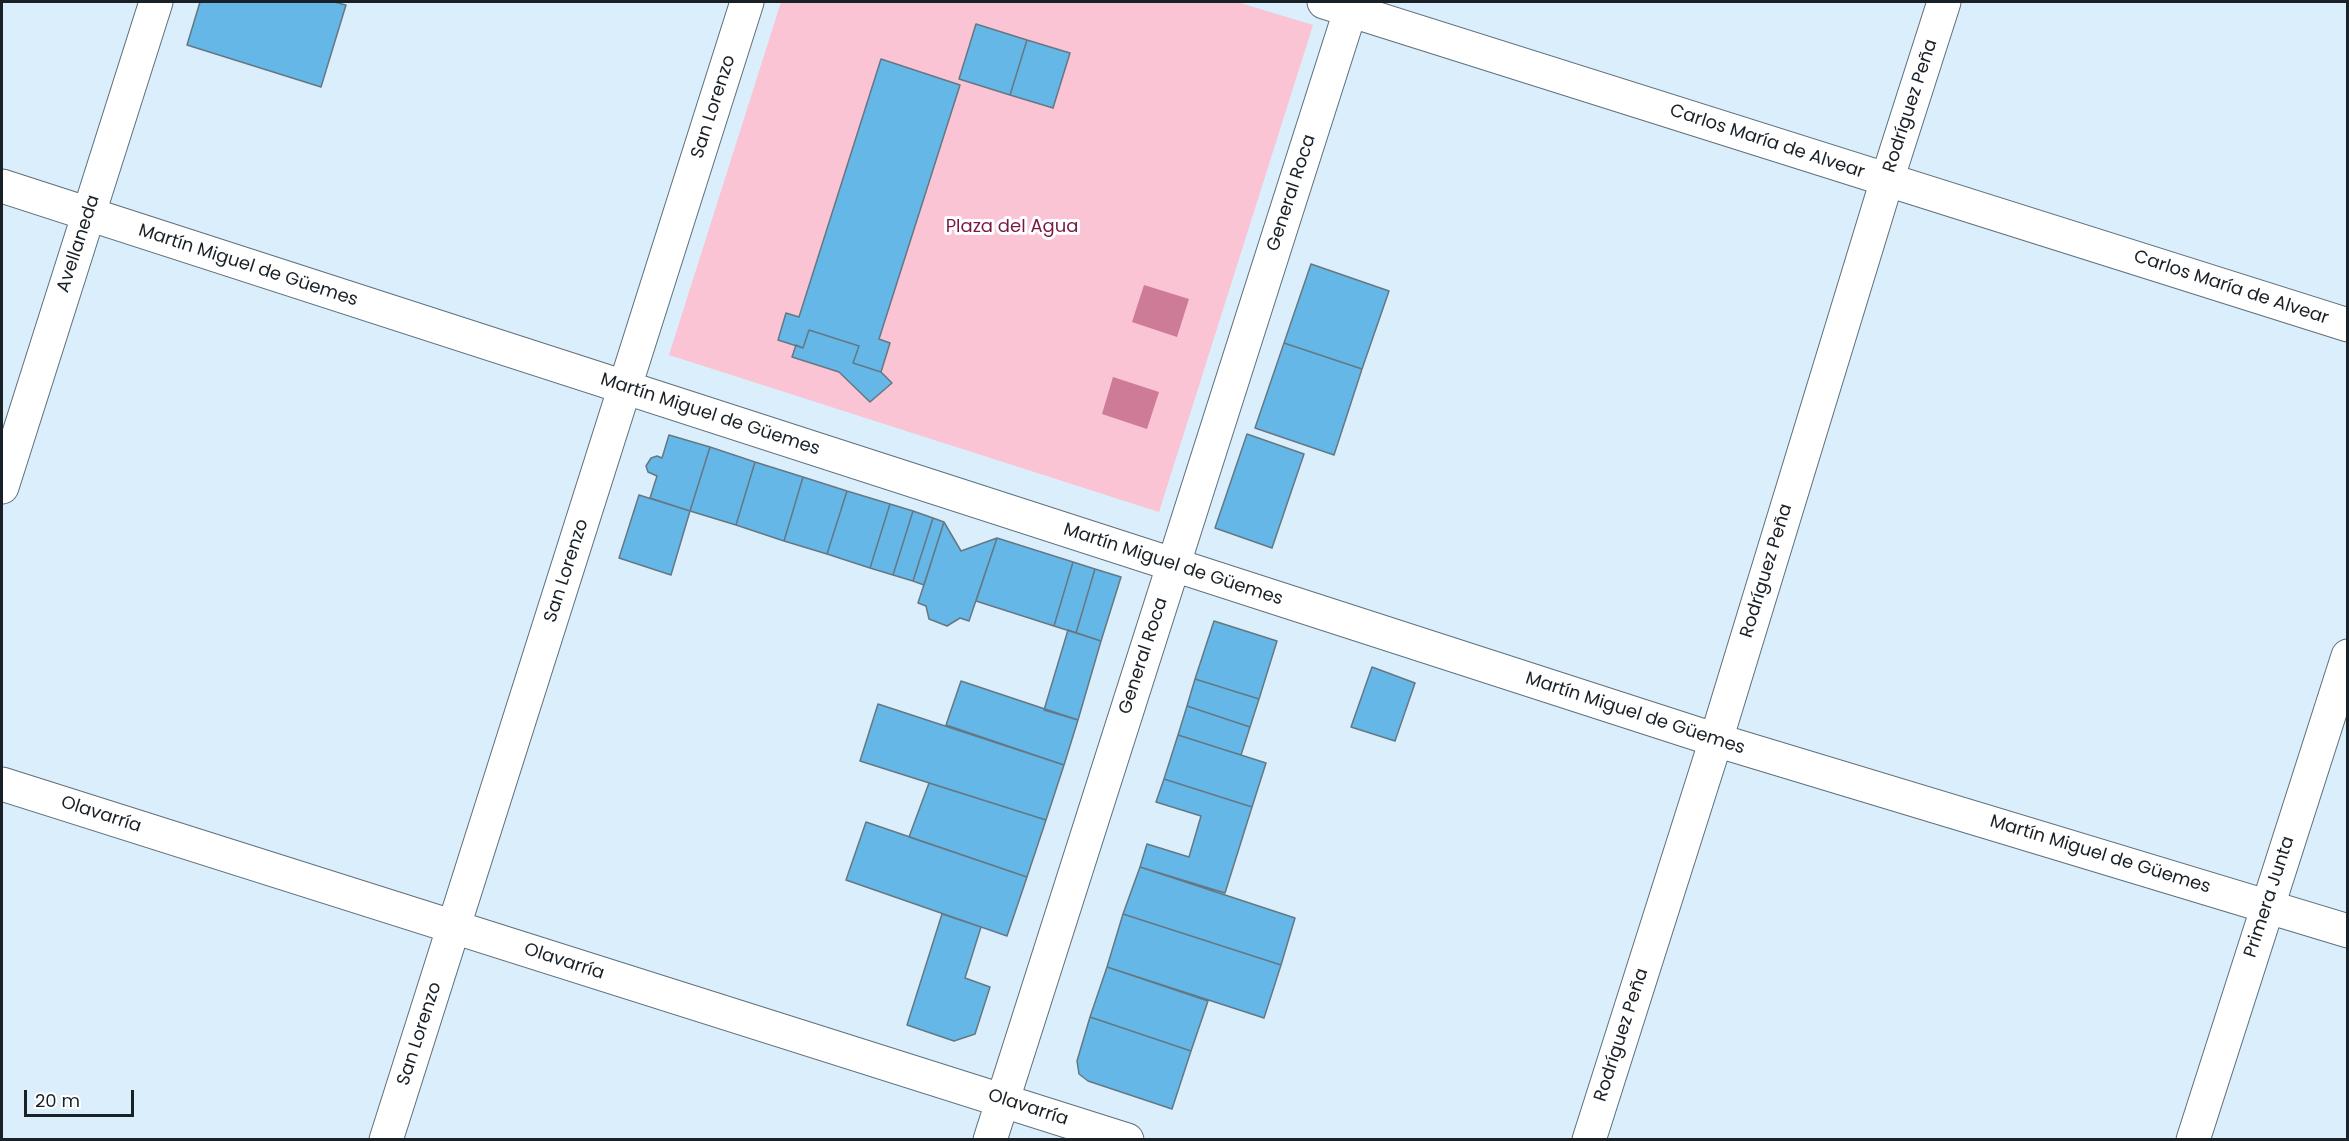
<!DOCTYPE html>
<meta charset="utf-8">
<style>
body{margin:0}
#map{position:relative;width:2349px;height:1141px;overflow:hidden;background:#daeefb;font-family:Poppins,sans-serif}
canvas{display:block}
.frame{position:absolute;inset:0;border:3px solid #1a2126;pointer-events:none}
.scale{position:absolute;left:24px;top:1090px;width:110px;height:27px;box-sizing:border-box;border:3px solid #1a2126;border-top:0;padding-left:8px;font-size:18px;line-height:21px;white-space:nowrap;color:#1a2126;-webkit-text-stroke:4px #fff;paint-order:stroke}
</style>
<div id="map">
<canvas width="2349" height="1141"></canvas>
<div class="frame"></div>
<div class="scale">20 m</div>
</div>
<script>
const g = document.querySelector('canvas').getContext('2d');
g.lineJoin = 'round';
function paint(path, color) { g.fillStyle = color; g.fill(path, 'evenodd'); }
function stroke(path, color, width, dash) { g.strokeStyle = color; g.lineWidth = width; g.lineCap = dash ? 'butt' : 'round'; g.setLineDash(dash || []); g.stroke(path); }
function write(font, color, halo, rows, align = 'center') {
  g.font = font + ' Poppins,sans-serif'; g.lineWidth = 6; g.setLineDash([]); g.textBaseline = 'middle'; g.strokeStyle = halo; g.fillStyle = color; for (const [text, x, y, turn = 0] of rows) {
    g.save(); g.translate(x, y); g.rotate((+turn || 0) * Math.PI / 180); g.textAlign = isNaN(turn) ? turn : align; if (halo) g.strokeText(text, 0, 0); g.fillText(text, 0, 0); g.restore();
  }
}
const green = new Path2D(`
 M 781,2 L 1237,2 L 1313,25 L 1159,512 L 669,355 Z`);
const water = new Path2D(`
 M 1144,285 L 1189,299 L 1177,337 L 1132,322 Z
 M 1113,377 L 1159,392 L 1147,429 L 1102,414 Z`);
const building = new Path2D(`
 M 200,2 L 334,2 L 346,5 L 321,87 L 187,45 Z
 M 976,24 L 1027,40 L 1010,95 L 959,79 Z
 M 1027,40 L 1070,53 L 1053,108 L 1010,95 Z
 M 881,59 L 960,85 L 879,339 L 890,343 L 881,372 L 853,363 L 859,346 L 809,330 L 803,348 L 778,340 L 786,313 L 799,317 Z
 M 1311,264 L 1389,291 L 1362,369 L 1284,343 Z
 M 809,330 L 859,346 L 853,363 L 881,372 L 892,383 L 870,402 L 839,372 L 792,357 L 796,345 L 803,348 Z
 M 1284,343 L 1362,369 L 1334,455 L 1255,428 Z
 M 1247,434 L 1304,454 L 1272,548 L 1215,528 Z
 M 669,435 L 710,447 L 690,511 L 650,498 L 657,476 L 648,472 L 646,466 L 651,458 L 657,456 L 662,458 Z
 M 710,447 L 755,462 L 736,525 L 690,511 Z
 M 755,462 L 803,477 L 784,541 L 736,525 Z
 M 803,477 L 847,491 L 827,554 L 784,541 Z
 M 847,491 L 890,504 L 870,568 L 827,554 Z
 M 639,495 L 690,511 L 671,575 L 619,558 Z
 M 890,504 L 913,511 L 893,575 L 870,568 Z
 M 913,511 L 933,518 L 913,581 L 893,575 Z
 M 933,518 L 944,522 L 924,585 L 913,581 Z
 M 944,522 L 961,551 L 997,538 L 969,621 L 960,618 L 947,626 L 929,619 L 926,606 L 918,603 Z
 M 997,538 L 1073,562 L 1054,626 L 976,601 Z
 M 1073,562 L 1095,569 L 1076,633 L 1054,626 Z
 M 1095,569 L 1121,577 L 1101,641 L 1076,633 Z
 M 1214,621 L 1277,641 L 1259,699 L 1195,679 Z
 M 1068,630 L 1101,641 L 1078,720 L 1044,710 Z
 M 1372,667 L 1415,683 L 1395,741 L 1351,727 Z
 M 1195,679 L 1259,699 L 1250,727 L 1187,706 Z
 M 961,681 L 1078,720 L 1064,765 L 946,725 Z
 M 878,704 L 1064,765 L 1046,820 L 860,761 Z
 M 1187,706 L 1250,727 L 1241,755 L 1178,735 Z
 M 1178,735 L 1266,763 L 1252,807 L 1164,779 Z
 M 1164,779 L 1252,807 L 1225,893 L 1140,867 L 1147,844 L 1189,857 L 1201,816 L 1156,802 Z
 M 929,783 L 1046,820 L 1027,877 L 909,837 Z
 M 866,822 L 1027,877 L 1007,936 L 846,880 Z
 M 1140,867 L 1295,918 L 1281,965 L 1123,914 Z
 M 942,914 L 981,927 L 965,978 L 990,987 L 975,1034 L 954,1041 L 907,1025 Z
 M 1123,914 L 1281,965 L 1264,1018 L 1107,967 Z
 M 1107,967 L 1208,1001 L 1191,1051 L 1090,1017 Z
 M 1090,1017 L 1191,1051 L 1172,1109 L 1088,1081 L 1079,1074 L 1077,1061 Z`);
const minor = new Path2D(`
 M 1324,2 L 2348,325
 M 2,186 L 1716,740 L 2348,931
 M 2,487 L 156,2
 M 2,784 L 1127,1140
 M 386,1140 L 747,2
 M 990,1140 L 1353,2
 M 1589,1140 L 1716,740 L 1887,180 L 1944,2
 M 2193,1140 L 2348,656`);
const streetNames = [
 ["Rodríguez Peña",1911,106,-72],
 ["San Lorenzo",714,107,-72],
 ["Carlos María de Alvear",1767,142,18],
 ["General Roca",1292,193,-72],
 ["Avellaneda",79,244,-72],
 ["Martín Miguel de Güemes",248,266,18],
 ["Carlos María de Alvear",2231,288,18],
 ["Martín Miguel de Güemes",710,415,18],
 ["Martín Miguel de Güemes",1173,565,18],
 ["San Lorenzo",567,571,-72],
 ["Rodríguez Peña",1767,571,-73],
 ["General Roca",1144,656,-72],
 ["Martín Miguel de Güemes",1635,714,18],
 ["Olavarría",101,815,18],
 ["Martín Miguel de Güemes",2100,855,17],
 ["Primera Junta",2270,897,-72],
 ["Olavarría",564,962,18],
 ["San Lorenzo",420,1034,-72],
 ["Rodríguez Peña",1622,1035,-72],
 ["Olavarría",1028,1108,18]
];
const parkNames = [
 ["Plaza del Agua",1012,227]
];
paint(green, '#fac4d4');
paint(water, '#cd7b97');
paint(building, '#65b7e7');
stroke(building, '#657782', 1.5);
stroke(minor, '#5e6f7b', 35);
stroke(minor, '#fff', 33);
write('18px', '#1a2126', '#fff', streetNames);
write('18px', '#7a1845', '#fff', parkNames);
</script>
